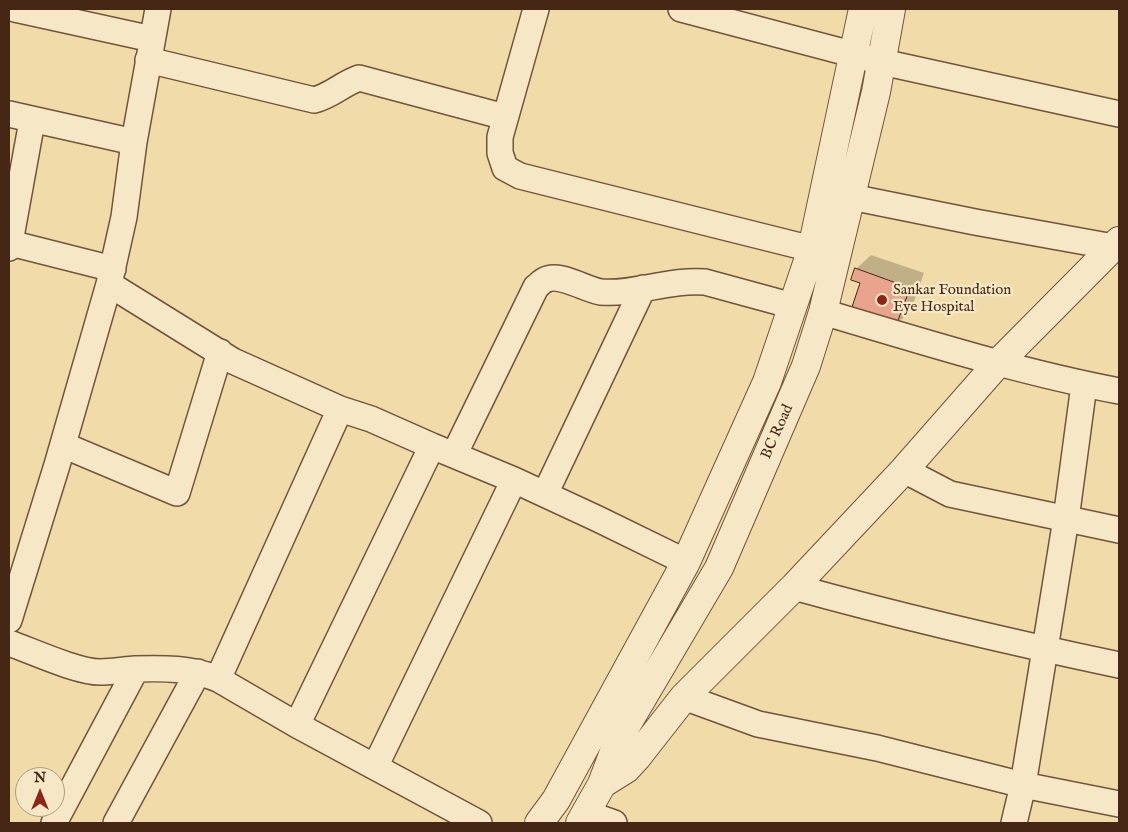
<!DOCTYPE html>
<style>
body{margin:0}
#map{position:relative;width:1128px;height:832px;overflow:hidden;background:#f1dba9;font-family:"IM FELL English",serif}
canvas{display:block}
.frame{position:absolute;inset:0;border:10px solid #462716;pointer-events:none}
.north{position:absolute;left:15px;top:767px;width:50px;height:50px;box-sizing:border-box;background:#f6e8c7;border:1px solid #b09b80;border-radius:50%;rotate:0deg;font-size:14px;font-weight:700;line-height:20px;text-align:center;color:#462716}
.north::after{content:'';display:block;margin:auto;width:18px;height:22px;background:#8f2418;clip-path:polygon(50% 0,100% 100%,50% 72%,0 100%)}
</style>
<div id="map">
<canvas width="1128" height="832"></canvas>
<div class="frame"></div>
<div class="north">N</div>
</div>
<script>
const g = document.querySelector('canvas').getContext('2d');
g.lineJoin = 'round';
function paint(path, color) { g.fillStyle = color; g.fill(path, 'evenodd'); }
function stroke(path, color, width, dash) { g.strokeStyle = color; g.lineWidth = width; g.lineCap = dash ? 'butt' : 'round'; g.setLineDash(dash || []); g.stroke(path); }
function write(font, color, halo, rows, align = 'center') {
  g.font = font + ' "IM FELL English",serif'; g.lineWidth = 4.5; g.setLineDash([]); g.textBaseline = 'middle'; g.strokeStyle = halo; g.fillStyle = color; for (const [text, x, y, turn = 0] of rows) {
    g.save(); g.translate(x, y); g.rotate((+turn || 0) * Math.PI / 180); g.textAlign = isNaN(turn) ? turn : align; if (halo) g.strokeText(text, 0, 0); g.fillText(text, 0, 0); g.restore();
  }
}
const shadow = new Path2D(`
 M 871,255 L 924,273 L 911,310 L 896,325 L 861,282 L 856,269 Z`);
const building = new Path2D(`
 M 855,268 L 910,288 L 896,326 L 851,310 L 860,283 L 851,280 Z`);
const minor = new Path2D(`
 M 15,9 L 152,39
 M 536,9 L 500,137 L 500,153 L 505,168 L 520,176 L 812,249
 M 681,9 L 882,62 L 1119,114
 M 148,60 L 314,100 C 331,96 342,84 359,78 L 505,117
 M 9,114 L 134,142
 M 851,197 L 975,222 L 1119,248
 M 10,243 L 113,269
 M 9,248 L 32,121
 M 109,284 L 233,361 L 340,409 L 371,419 L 432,446 L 514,480 L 598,519 L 686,562
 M 823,312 C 921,341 1019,372 1119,391
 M 63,445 L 177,493 L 220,352
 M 454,455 L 536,287 C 539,285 542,281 545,280 C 559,272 586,290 601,292 C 634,295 670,279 705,282 L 793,306
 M 904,470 L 950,494 L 1119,530
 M 545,494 L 643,288
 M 794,587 C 902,617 1010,642 1119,665
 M 9,620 L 57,465 L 109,284 L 124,217 L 134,142 L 158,9
 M 9,643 C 32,651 77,672 100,672 C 112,672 123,670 135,669 C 162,668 192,668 218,679 L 297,725 L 479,823
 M 218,679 L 340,409
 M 684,697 L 758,724 L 877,748 L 1023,785 L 1119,804
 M 297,725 L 432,446
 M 375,767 L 514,480
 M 586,813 L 614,823
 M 54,823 L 136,669
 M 116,823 L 198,672
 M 1014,823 L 1023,785 L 1066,519 L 1084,385`);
const tertiary = new Path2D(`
 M 602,784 L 626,769 L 637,757 L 684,697 L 794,587 L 904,470 L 998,363 L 1119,241
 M 539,823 L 556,800 L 686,562 L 767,382 L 812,249 L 863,9
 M 580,823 L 602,784 L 620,736 L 719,568 L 806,366 L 823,312 L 876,92 L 891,9`);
const markers = [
 [882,300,6,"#8f2418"]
];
const poiNames = [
 ["Sankar Foundation",893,291],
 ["Eye Hospital",893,308]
];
const streetNames = [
 ["BC Road",778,432,-66]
];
paint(shadow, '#0003');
paint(building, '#e9a48e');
stroke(building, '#462716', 1);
stroke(minor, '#71543b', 28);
stroke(tertiary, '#71543b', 30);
stroke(minor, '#f6e8c7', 25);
stroke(tertiary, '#f6e8c7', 28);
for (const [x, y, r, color] of markers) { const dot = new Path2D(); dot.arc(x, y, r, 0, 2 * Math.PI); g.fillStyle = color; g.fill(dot); stroke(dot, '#f6e8c7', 2); }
write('15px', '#462716', '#f6e8c7', poiNames, 'left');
write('15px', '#462716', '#f6e8c7', streetNames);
</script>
